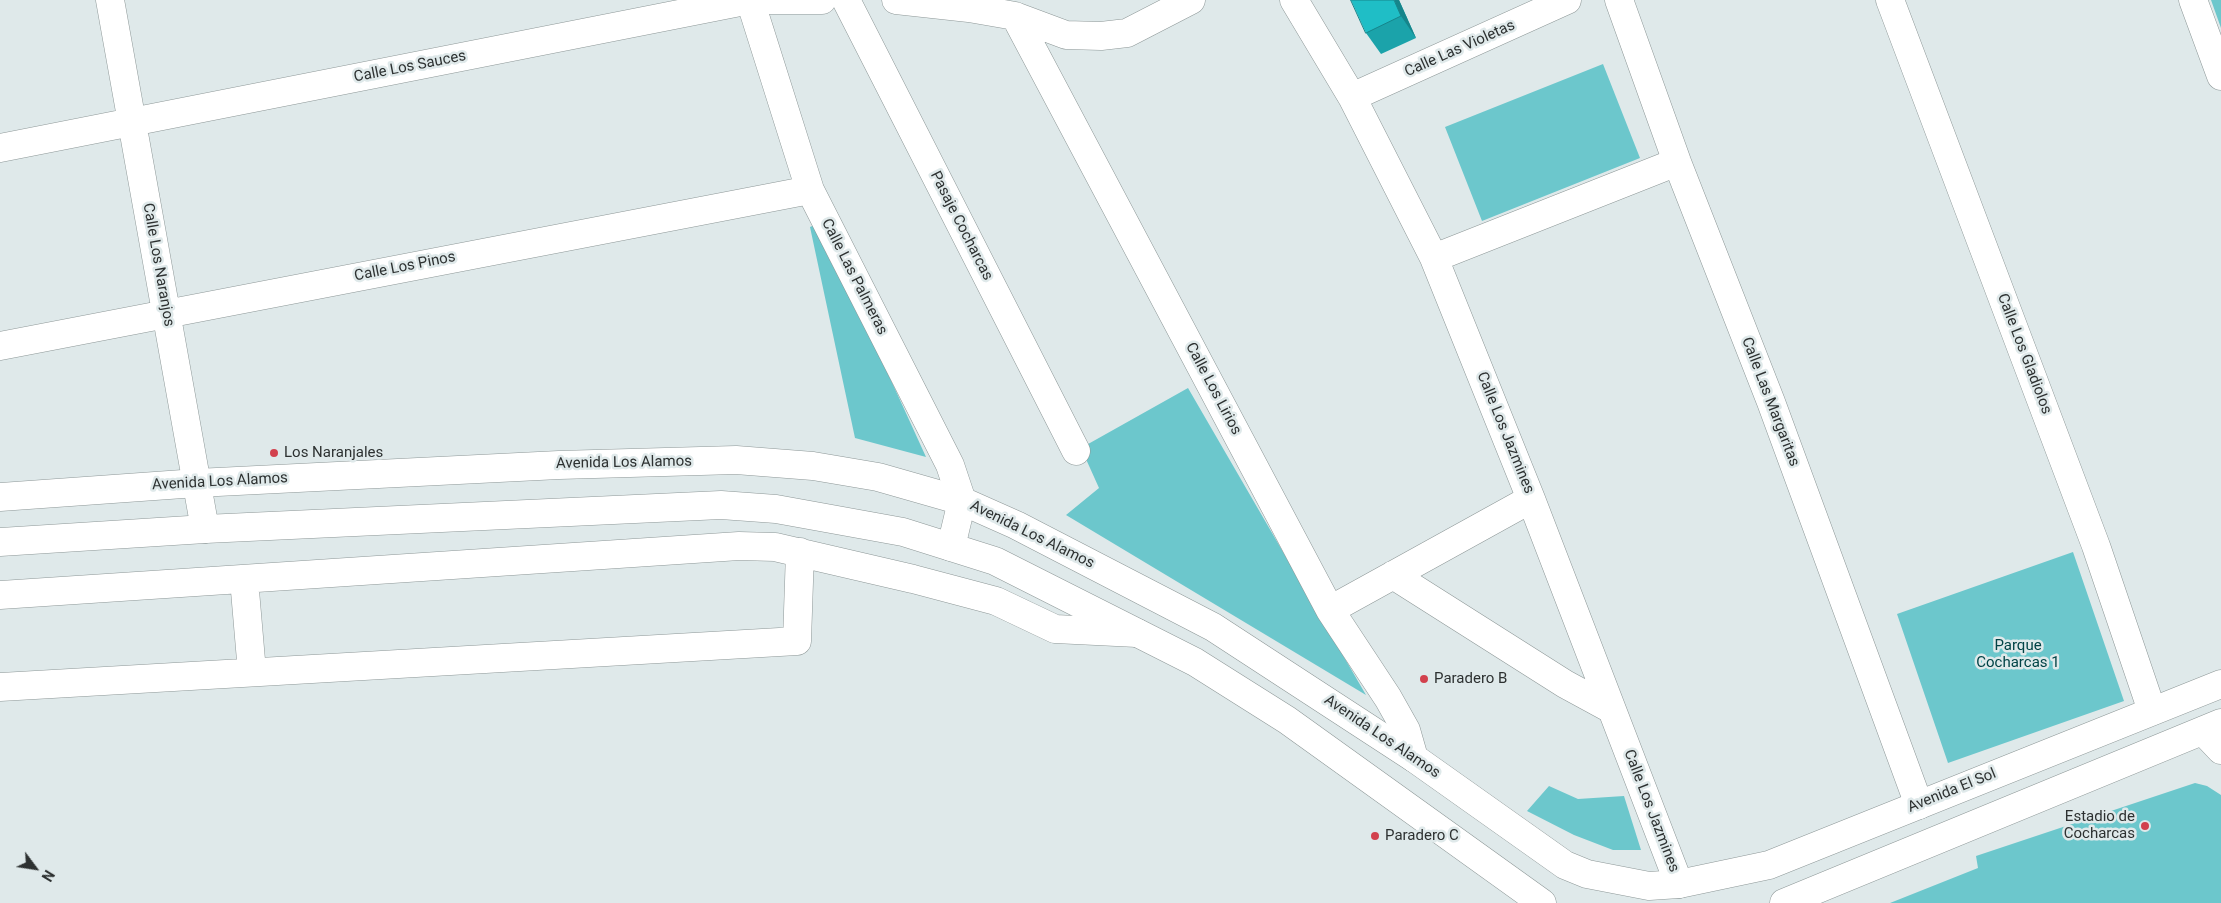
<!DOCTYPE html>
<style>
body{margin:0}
#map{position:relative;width:2221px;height:903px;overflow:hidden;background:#dfe9ea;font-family:Roboto,sans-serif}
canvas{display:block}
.north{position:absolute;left:10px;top:843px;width:50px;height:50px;-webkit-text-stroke:4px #dfe9ea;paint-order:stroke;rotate:121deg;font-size:14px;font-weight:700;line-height:20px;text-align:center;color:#2d3131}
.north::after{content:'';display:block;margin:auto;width:18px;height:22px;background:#2d3131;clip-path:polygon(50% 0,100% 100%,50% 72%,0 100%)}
</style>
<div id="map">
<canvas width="2221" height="903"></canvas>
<div class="north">N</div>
</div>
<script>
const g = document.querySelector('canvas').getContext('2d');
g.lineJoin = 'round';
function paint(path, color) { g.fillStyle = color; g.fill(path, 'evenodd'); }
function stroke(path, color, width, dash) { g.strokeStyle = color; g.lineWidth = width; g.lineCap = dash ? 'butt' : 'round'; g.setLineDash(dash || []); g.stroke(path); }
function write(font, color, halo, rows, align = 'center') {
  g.font = font + ' Roboto,sans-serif'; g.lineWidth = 5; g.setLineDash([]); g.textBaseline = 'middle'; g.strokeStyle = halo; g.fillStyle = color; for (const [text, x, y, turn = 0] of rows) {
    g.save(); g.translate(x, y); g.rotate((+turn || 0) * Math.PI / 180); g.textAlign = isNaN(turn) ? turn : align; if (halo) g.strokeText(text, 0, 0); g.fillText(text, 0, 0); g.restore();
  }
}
const green = new Path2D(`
 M 2211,0 L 2221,0 L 2221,28 Z
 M 1603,64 L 1640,158 L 1482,221 L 1445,127 Z
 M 817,224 L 823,231 L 926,457 L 855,438 L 810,227 Z
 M 1188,388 L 1366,695 L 1066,515 L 1099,488 L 1081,448 Z
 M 2073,552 L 2124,701 L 1948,763 L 1897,614 Z
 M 2195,783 L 2207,786 L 2221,795 L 2221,903 L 1890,903 L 1978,868 L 1976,856 Z
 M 1549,786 L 1578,799 L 1624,796 L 1641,850 L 1613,850 L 1574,835 L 1527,811 Z`);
const minor = new Path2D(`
 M 110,0 L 205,529
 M 750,0 L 810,190 L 950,465 L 962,501 L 951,547
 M 846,0 L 1076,451
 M 896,0 L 969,8 L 1015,16 L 1066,35 L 1101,36 L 1127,33 L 1191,0
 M 1294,0 L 1352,97 L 1434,258 L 1531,499 L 1679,884
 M 1619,0 L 1677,162 L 1771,402 L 1919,805
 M 1890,0 L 2096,546 L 2152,711
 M 2193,0 L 2221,76
 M 1015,16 L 1330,610 L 1388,698 L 1406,730 L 1414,758
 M 1352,97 L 1567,0
 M 0,148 L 750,0 L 822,0
 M 1434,258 L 1677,162
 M 0,346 L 810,190
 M 1393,575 L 1565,684 L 1611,709
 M 244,579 L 252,672
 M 0,595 L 739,546 L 775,547 L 913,579 L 996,601 L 1055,629 L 1137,633
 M 1330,610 L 1531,499
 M 0,687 L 797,641 L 800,552
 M 2203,731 L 2221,750`);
const secondary = new Path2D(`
 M 0,497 L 197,483 L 559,465 L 736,460 L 813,466 L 878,477 L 962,501 L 1016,525 L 1213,627 L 1414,758 L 1565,865 L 1587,874 L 1649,886 L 1679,884 L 1769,865 L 2221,684
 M 0,542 L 205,529 L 721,505 L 776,509 L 903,532 L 995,561 L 1195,662 L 1287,720 L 1542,903
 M 1784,903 L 2221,723`);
const wall = new Path2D(`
 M 1399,0 L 1416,38 L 1381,54 L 1366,33 Z`);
const shadedWall = new Path2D(`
 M 1394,0 L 1399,0 L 1416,38 L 1401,16 Z`);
const building = new Path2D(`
 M 1351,0 L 1394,0 L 1401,16 L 1366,33 Z`);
const markers = [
 [274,453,5,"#d2414d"],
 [1424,679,5,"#d2414d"],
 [2145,826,5,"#d2414d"],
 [1375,836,5,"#d2414d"]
];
const streetNames = [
 ["Calle Las Violetas",1460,49,-24],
 ["Calle Los Sauces",410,67,-11],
 ["Pasaje Cocharcas",961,226,63],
 ["Calle Los Naranjos",158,265,80],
 ["Calle Los Pinos",405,267,-11],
 ["Calle Las Palmeras",854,277,63],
 ["Calle Los Gladiolos",2024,354,69],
 ["Calle Los Lirios",1213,389,62],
 ["Calle Las Margaritas",1770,402,69],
 ["Calle Los Jazmines",1505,433,68],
 ["Avenida Los Alamos",624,463,-1],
 ["Avenida Los Alamos",220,482,-3],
 ["Avenida Los Alamos",1032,535,26],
 ["Avenida Los Alamos",1382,737,34],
 ["Avenida El Sol",1952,791,-22],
 ["Calle Los Jazmines",1651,811,69]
];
const poiNames = [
 ["Los Naranjales",284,453],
 ["Paradero B",1434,679],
 ["Estadio de",2135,817,"right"],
 ["Cocharcas",2135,834,"right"],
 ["Paradero C",1385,836]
];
const parkNames = [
 ["Parque",2018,646],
 ["Cocharcas 1",2018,663]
];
paint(green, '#6cc7cc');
stroke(minor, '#8d9797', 29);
stroke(secondary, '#8d9797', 29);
stroke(minor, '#fff', 28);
stroke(secondary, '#fff', 28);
paint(wall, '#1ba3aa');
paint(shadedWall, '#16858b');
paint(building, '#1fbec6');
stroke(building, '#16858b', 1);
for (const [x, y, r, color] of markers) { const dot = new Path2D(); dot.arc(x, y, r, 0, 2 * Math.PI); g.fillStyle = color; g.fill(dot); stroke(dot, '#dfe9ea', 2); }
write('15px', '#2d3131', '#dfe9ea', streetNames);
write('15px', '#2d3131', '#dfe9ea', poiNames, 'left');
write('15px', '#004346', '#dfe9ea', parkNames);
</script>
